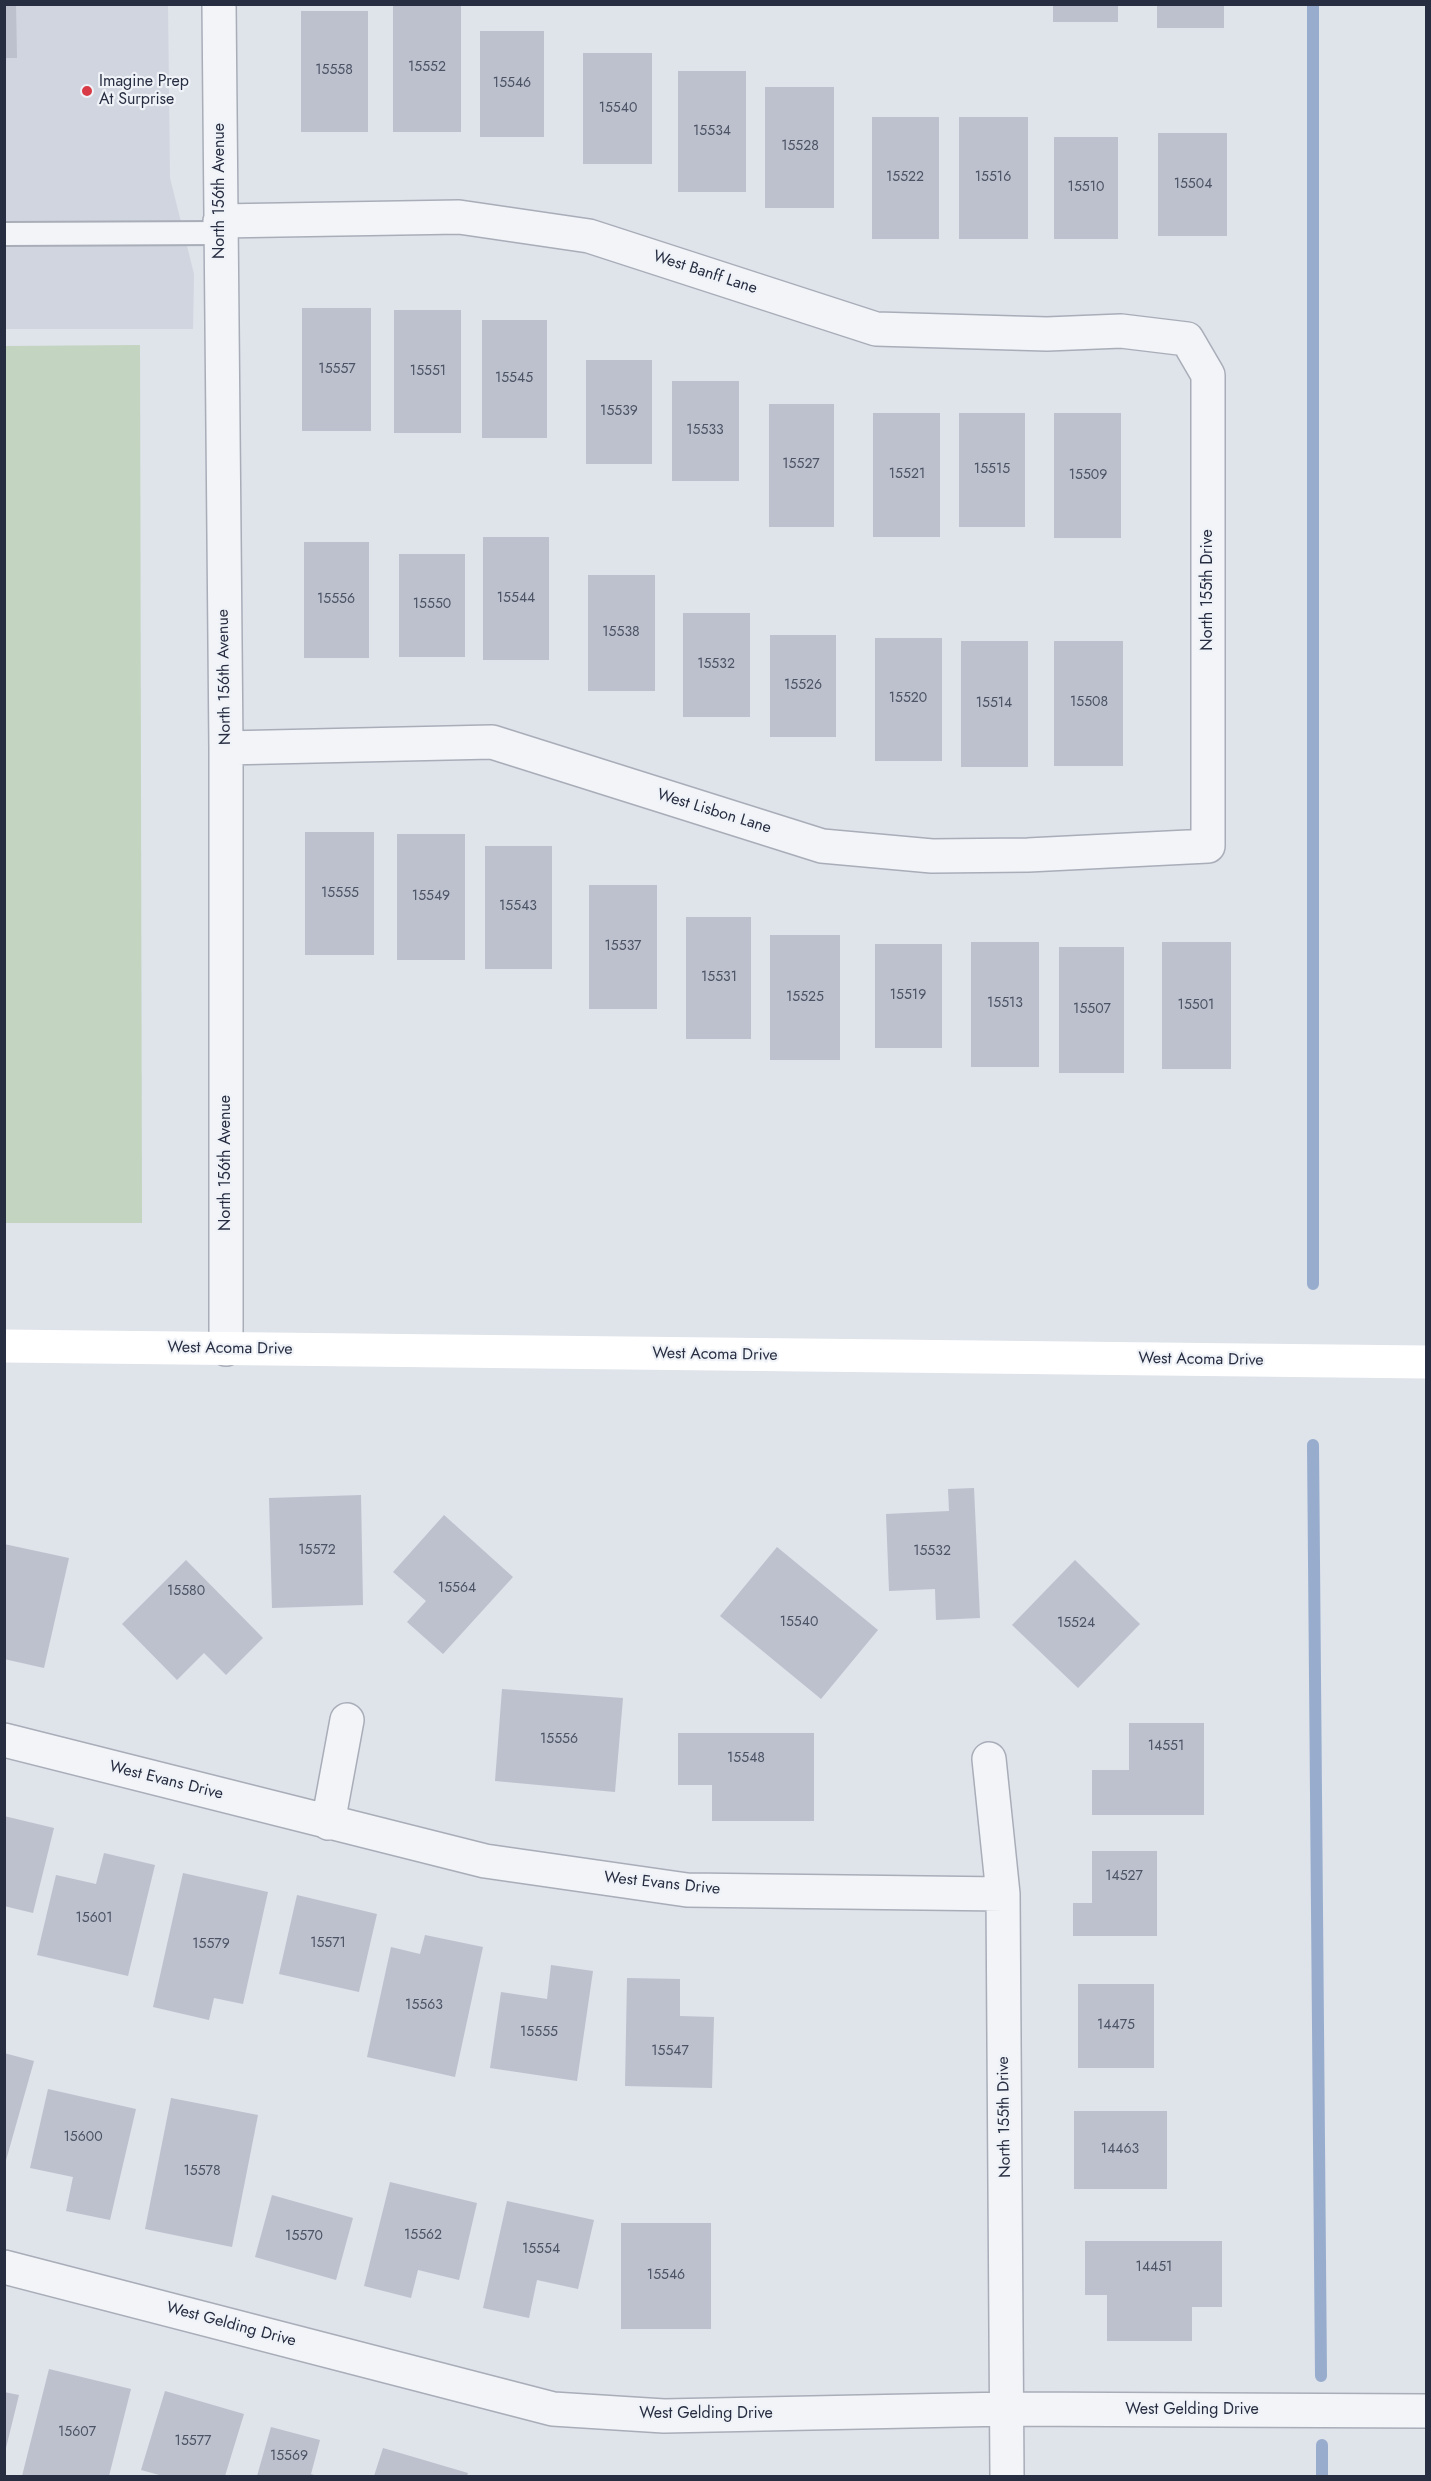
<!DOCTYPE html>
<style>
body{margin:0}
#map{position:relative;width:1431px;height:2481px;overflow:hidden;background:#dfe3ea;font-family:Jost,sans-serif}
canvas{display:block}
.frame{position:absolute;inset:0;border:6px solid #272e42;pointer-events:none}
</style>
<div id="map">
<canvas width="1431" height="2481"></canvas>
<div class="frame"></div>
</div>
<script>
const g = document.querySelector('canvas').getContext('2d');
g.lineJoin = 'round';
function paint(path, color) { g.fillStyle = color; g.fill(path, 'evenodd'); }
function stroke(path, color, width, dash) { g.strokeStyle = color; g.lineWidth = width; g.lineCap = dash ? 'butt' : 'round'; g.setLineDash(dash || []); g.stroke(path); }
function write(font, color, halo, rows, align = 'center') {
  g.font = font + ' Jost,sans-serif'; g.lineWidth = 4.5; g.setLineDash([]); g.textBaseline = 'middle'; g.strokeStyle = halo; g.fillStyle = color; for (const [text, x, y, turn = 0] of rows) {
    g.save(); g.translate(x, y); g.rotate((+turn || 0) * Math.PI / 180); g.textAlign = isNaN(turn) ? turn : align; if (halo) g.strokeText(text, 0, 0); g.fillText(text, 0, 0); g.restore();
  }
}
const built = new Path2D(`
 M 5,5 L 168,5 L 170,178 L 194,274 L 193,329 L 5,329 Z`);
const green = new Path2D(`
 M 140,345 L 142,1223 L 5,1223 L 5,346 Z`);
const stream = new Path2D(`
 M 1313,4 L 1313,1284
 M 1313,1445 L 1321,2376
 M 1322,2445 L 1322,2476`);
const building = new Path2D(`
 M 4,4 L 16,4 L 17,58 L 4,58 Z
 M 1053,4 L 1118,4 L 1118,22 L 1053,22 Z
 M 1157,4 L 1224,4 L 1224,28 L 1157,28 Z
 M 393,5 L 461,5 L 461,132 L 393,132 Z
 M 301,11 L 368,11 L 368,132 L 301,132 Z
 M 480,31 L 544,31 L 544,137 L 480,137 Z
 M 583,53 L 652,53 L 652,164 L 583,164 Z
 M 678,71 L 746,71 L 746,192 L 678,192 Z
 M 765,87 L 834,87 L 834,208 L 765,208 Z
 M 872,117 L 939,117 L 939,239 L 872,239 Z
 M 959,117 L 1028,117 L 1028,239 L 959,239 Z
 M 1158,133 L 1227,133 L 1227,236 L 1158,236 Z
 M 1054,137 L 1118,137 L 1118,239 L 1054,239 Z
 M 302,308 L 371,308 L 371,431 L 302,431 Z
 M 394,310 L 461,310 L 461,433 L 394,433 Z
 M 482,320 L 547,320 L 547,438 L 482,438 Z
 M 586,360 L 652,360 L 652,464 L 586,464 Z
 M 672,381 L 739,381 L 739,481 L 672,481 Z
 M 769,404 L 834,404 L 834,527 L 769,527 Z
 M 873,413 L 940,413 L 940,537 L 873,537 Z
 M 959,413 L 1025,413 L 1025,527 L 959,527 Z
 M 1054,413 L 1121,413 L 1121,538 L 1054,538 Z
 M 483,537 L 549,537 L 549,660 L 483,660 Z
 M 304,542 L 369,542 L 369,658 L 304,658 Z
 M 399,554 L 465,554 L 465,657 L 399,657 Z
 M 588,575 L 655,575 L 655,691 L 588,691 Z
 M 683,613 L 750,613 L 750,717 L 683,717 Z
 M 770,635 L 836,635 L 836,737 L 770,737 Z
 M 875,638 L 942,638 L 942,761 L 875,761 Z
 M 961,641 L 1028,641 L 1028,767 L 961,767 Z
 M 1054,641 L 1123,641 L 1123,766 L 1054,766 Z
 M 305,832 L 374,832 L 374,955 L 305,955 Z
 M 397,834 L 465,834 L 465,960 L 397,960 Z
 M 485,846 L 552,846 L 552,969 L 485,969 Z
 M 589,885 L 657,885 L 657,1009 L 589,1009 Z
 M 686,917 L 751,917 L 751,1039 L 686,1039 Z
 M 770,935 L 840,935 L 840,1060 L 770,1060 Z
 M 971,942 L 1039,942 L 1039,1067 L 971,1067 Z
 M 1162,942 L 1231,942 L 1231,1069 L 1162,1069 Z
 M 875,944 L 942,944 L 942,1048 L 875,1048 Z
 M 1059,947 L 1124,947 L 1124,1073 L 1059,1073 Z
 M 974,1488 L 980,1618 L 936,1620 L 935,1589 L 889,1591 L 886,1514 L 949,1511 L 948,1489 Z
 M 361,1495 L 363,1605 L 272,1608 L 269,1498 Z
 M 444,1515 L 513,1577 L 443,1654 L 407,1622 L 426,1601 L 393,1572 Z
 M 4,1544 L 69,1558 L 44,1668 L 4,1659 Z
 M 777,1547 L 878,1630 L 821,1699 L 720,1616 Z
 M 186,1560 L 263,1638 L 226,1675 L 204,1653 L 177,1680 L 122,1624 Z
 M 1075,1560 L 1140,1624 L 1078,1688 L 1012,1625 Z
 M 502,1689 L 623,1698 L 615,1792 L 495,1781 Z
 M 1129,1723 L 1204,1723 L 1204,1815 L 1092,1815 L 1092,1770 L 1129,1770 Z
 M 678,1733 L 814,1733 L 814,1821 L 712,1821 L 712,1785 L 678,1785 Z
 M 4,1816 L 54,1828 L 33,1913 L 4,1906 Z
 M 1092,1851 L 1157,1851 L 1157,1936 L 1073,1936 L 1073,1903 L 1092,1903 Z
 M 104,1853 L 155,1865 L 128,1976 L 37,1955 L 56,1875 L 96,1884 Z
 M 183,1873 L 268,1892 L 243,2004 L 214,1998 L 209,2020 L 153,2007 Z
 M 297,1895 L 377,1914 L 359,1992 L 279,1974 Z
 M 425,1935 L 483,1947 L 455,2077 L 367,2057 L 391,1947 L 420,1954 Z
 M 551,1965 L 593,1971 L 577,2081 L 490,2068 L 501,1992 L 547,1999 Z
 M 627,1978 L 680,1979 L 680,2016 L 714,2017 L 712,2088 L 625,2086 Z
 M 1078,1984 L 1154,1984 L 1154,2068 L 1078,2068 Z
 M 4,2053 L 34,2061 L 5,2164 L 4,2164 Z
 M 48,2089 L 136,2109 L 110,2220 L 66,2211 L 73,2177 L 30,2168 Z
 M 171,2098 L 258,2115 L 232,2247 L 145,2229 Z
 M 1074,2111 L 1167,2111 L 1167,2189 L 1074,2189 Z
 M 390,2182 L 477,2203 L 459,2280 L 418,2270 L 411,2298 L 364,2286 Z
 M 272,2195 L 353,2218 L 336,2280 L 255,2257 Z
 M 507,2201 L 594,2220 L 578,2289 L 537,2280 L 529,2318 L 483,2308 Z
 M 621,2223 L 711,2223 L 711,2329 L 621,2329 Z
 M 1085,2241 L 1222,2241 L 1222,2307 L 1192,2307 L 1192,2341 L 1107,2341 L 1107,2295 L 1085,2295 Z
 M 49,2369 L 131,2389 L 109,2476 L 22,2476 Z
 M 165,2391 L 244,2414 L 225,2476 L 163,2476 L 141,2470 Z
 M 4,2392 L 19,2395 L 5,2452 L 4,2452 Z
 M 271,2427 L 320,2440 L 311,2474 L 317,2476 L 257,2476 Z
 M 383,2448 L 468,2473 L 467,2476 L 374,2476 Z`);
const lane = new Path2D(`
 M 4,234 L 220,233`);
const street = new Path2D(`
 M 219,4 L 226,748 L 226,1349
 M 220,221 L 459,217 L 589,236 L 876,329 L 1047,334 L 1121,331 L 1187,339 L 1208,375 L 1208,846 L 1028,855 L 932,856 L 822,846 L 492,742 L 226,748
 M 4,1740 L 485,1861 L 687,1890 L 1003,1894
 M 989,1759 L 1003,1894 L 1007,2476
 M 328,1823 L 347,1720
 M 4,2267 L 553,2409 L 664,2416 L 1008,2409 L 1426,2411`);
const secondary = new Path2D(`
 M 4,1346 L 1426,1362`);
const markers = [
 [87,91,6,"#d83b45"]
];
const numberNames = [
 ["15552",427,68],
 ["15558",334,71],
 ["15546",512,84],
 ["15540",618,109],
 ["15534",712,132],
 ["15528",800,147],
 ["15522",905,178],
 ["15516",993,178],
 ["15504",1193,185],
 ["15510",1086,188],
 ["15557",337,370],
 ["15551",428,372],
 ["15545",514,379],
 ["15539",619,412],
 ["15533",705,431],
 ["15527",801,465],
 ["15515",992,470],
 ["15521",907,475],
 ["15509",1088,476],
 ["15544",516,599],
 ["15556",336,600],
 ["15550",432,605],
 ["15538",621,633],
 ["15532",716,665],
 ["15526",803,686],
 ["15520",908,699],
 ["15508",1089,703],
 ["15514",994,704],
 ["15555",340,894],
 ["15549",431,897],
 ["15543",518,907],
 ["15537",623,947],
 ["15531",719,978],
 ["15519",908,996],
 ["15525",805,998],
 ["15513",1005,1004],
 ["15501",1196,1006],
 ["15507",1092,1010],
 ["15572",317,1551],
 ["15532",932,1552],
 ["15564",457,1589],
 ["15580",186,1592],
 ["15540",799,1623],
 ["15524",1076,1624],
 ["15556",559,1740],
 ["14551",1166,1747],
 ["15548",746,1759],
 ["14527",1124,1877],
 ["15601",94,1919],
 ["15571",328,1944],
 ["15579",211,1945],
 ["15563",424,2006],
 ["14475",1116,2026],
 ["15555",539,2033],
 ["15547",670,2052],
 ["15600",83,2138],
 ["14463",1120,2150],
 ["15578",202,2172],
 ["15562",423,2236],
 ["15570",304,2237],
 ["15554",541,2250],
 ["14451",1154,2268],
 ["15546",666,2276],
 ["15607",77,2433],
 ["15577",193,2442],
 ["15569",289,2457]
];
const poiNames = [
 ["Imagine Prep",99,82],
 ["At Surprise",99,100]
];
const streetNames = [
 ["North 156th Avenue",220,191,-90],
 ["West Banff Lane",705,273,18],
 ["North 155th Drive",1208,590,-90],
 ["North 156th Avenue",225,677,-91],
 ["West Lisbon Lane",714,812,17],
 ["North 156th Avenue",226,1163,-90],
 ["West Acoma Drive",230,1349,1],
 ["West Acoma Drive",715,1355,1],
 ["West Acoma Drive",1201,1360,1],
 ["West Evans Drive",166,1781,14],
 ["West Evans Drive",662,1884,6],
 ["North 155th Drive",1005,2117,-91],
 ["West Gelding Drive",231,2325,15],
 ["West Gelding Drive",1192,2410],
 ["West Gelding Drive",706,2414]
];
paint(built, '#d1d5df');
paint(green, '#c3d4c0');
stroke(stream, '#98adcd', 12);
paint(building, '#bcc1cd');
stroke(lane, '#a8adb8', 26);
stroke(street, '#a8adb8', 36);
stroke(lane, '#f2f4f8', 22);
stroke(street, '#f2f4f8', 33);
stroke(secondary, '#fff', 33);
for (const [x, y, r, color] of markers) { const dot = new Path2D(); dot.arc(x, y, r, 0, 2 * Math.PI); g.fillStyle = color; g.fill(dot); stroke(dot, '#eff2f7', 2); }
write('14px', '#4c5365', null, numberNames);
write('16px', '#272e42', '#eff2f7', poiNames, 'left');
write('16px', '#272e42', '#eff2f7', streetNames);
</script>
